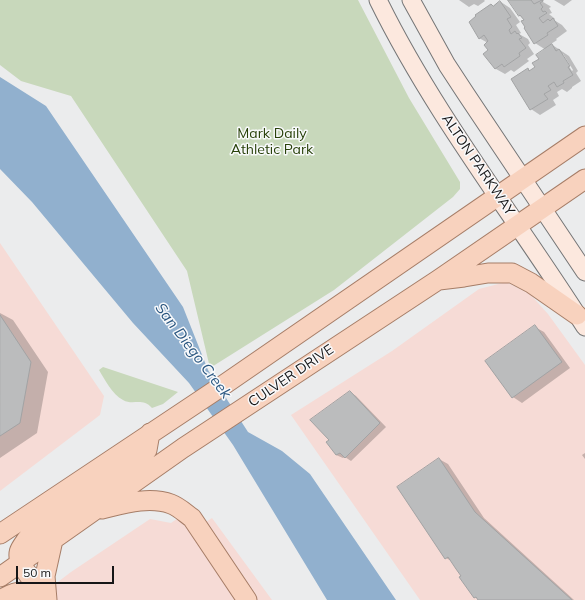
<!DOCTYPE html>
<style>
body{margin:0}
#map{position:relative;width:585px;height:600px;overflow:hidden;background:#ebeced;font-family:Mulish,sans-serif}
canvas{display:block}
.scale{position:absolute;left:16px;top:566px;width:98px;height:18px;box-sizing:border-box;border:2px solid #161617;border-top:0;padding-left:5px;font-size:12px;line-height:14px;white-space:nowrap;color:#161617;-webkit-text-stroke:3px #f8f9fb;paint-order:stroke}
</style>
<div id="map">
<canvas width="585" height="600"></canvas>
<div class="scale">50 m</div>
</div>
<script>
const g = document.querySelector('canvas').getContext('2d');
g.lineJoin = 'round';
function paint(path, color) { g.fillStyle = color; g.fill(path, 'evenodd'); }
function stroke(path, color, width, dash) { g.strokeStyle = color; g.lineWidth = width; g.lineCap = dash ? 'butt' : 'round'; g.setLineDash(dash || []); g.stroke(path); }
function write(font, color, halo, rows, align = 'center') {
  g.font = font + ' Mulish,sans-serif'; g.lineWidth = 3; g.setLineDash([]); g.textBaseline = 'middle'; g.strokeStyle = halo; g.fillStyle = color; for (const [text, x, y, turn = 0] of rows) {
    g.save(); g.translate(x, y); g.rotate((+turn || 0) * Math.PI / 180); g.textAlign = isNaN(turn) ? turn : align; if (halo) g.strokeText(text, 0, 0); g.fillText(text, 0, 0); g.restore();
  }
}
const commercial = new Path2D(`
 M 0,243 L 104,396 L 100,415 L 0,491 Z
 M 506,282 L 530,294 L 548,314 L 585,365 L 585,600 L 420,600 L 291,415 L 392,351 L 479,289 Z
 M 194,507 L 206,522 L 212,518 L 272,600 L 34,600 L 71,572 L 150,519 L 171,523 Z`);
const green = new Path2D(`
 M 0,0 L 358,0 L 409,98 L 460,182 L 460,189 L 453,197 L 334,290 L 210,368 L 187,271 L 71,96 L 21,81 L 0,65 Z
 M 103,367 L 178,392 L 163,404 L 152,408 C 142,397 133,406 123,400 C 112,394 105,380 99,370 Z`);
const water = new Path2D(`
 M 0,77 L 46,106 L 183,307 L 208,370 L 248,432 L 282,451 L 310,474 L 396,600 L 327,600 L 233,445 L 189,383 L 133,323 L 32,202 L 0,169 Z`);
const shadow = new Path2D(`
 M 459,0 L 484,0 L 485,1 L 478,6 L 474,4 L 469,7 Z
 M 509,0 L 544,0 L 543,2 L 550,6 L 551,7 L 549,8 L 552,13 L 549,14 L 554,18 L 555,19 L 554,20 L 562,25 L 567,31 L 556,39 L 557,40 L 551,44 L 569,56 L 578,71 L 576,73 L 581,81 L 572,87 L 572,88 L 567,92 L 562,89 L 557,92 L 559,96 L 553,100 L 556,105 L 540,115 L 531,109 L 512,79 L 528,69 L 531,71 L 536,68 L 546,50 L 535,43 L 525,29 L 527,28 L 525,20 L 519,15 ZM 561,54 L 563,54 L 573,70 L 572,71 Z
 M 554,0 L 572,0 L 564,6 Z
 M 501,2 L 510,8 L 520,22 L 516,25 L 521,33 L 519,34 L 528,39 L 530,43 L 528,45 L 534,54 L 527,59 L 529,61 L 514,72 L 511,70 L 505,74 L 496,69 L 488,43 L 479,38 L 494,7 Z
 M 0,313 L 13,320 L 48,372 L 37,433 L 0,458 Z
 M 535,327 L 544,332 L 570,368 L 522,403 L 513,397 L 487,361 Z
 M 350,392 L 356,396 L 386,427 L 351,461 L 345,457 L 343,458 L 336,455 L 330,440 Z
 M 585,453 L 585,459 L 582,455 Z
 M 439,459 L 448,464 L 484,518 L 574,600 L 479,600 L 475,597 L 453,562 L 446,558 Z`);
const building = new Path2D(`
 M 508,0 L 531,0 L 534,4 L 542,0 L 543,1 L 540,3 L 543,7 L 541,9 L 543,12 L 545,11 L 547,13 L 539,18 L 543,23 L 548,19 L 550,21 L 553,18 L 558,26 L 547,33 L 548,35 L 534,44 L 524,28 L 525,27 L 521,21 L 524,20 L 520,15 L 519,16 Z
 M 500,1 L 511,17 L 507,19 L 512,27 L 509,30 L 511,34 L 515,31 L 517,34 L 518,33 L 522,38 L 519,39 L 526,48 L 519,53 L 520,56 L 504,67 L 502,64 L 495,69 L 483,54 L 488,50 L 484,45 L 488,41 L 484,35 L 479,39 L 469,22 L 476,16 L 475,15 L 491,4 L 493,6 Z
 M 552,44 L 556,51 L 559,49 L 570,66 L 568,67 L 573,75 L 563,81 L 564,83 L 557,87 L 554,82 L 548,86 L 551,90 L 544,94 L 548,99 L 530,110 L 511,79 L 528,68 L 529,71 L 535,67 L 532,63 L 539,59 L 536,55 Z
 M 0,315 L 31,362 L 20,423 L 0,436 Z
 M 535,325 L 562,362 L 512,398 L 485,361 Z
 M 350,391 L 380,423 L 345,458 L 340,453 L 336,455 L 326,442 L 329,440 L 310,420 Z
 M 439,458 L 475,512 L 572,600 L 478,600 L 476,597 L 474,598 L 459,577 L 461,576 L 456,569 L 448,557 L 445,559 L 397,487 Z`);
const secondary = new Path2D(`
 M 378,0 C 435,116 516,218 585,327
 M 411,0 L 447,65 L 466,94 L 585,272`);
const primary = new Path2D(`
 M 439,280 L 464,277 L 488,273 L 512,273 L 531,283 L 577,315
 M 102,509 C 123,504 149,496 171,504 C 179,507 185,513 192,518 L 247,600
 M 0,534 L 225,384 L 585,136
 M 0,577 L 183,448 L 438,280 L 585,179
 M 1,600 C 17,589 29,589 45,600
 M 46,600 L 20,563 C 17,551 20,549 27,539 L 143,455 L 147,450 L 150,433
 M 47,600 L 45,576 L 53,540`);
const parkNames = [
 ["Mark Daily",272,134],
 ["Athletic Park",272,150]
];
const streetNames = [
 ["ALTON PARKWAY",478,165,56],
 ["CULVER DRIVE",291,376,-34]
];
const waterNames = [
 ["San Diego Creek",193,351,53]
];
paint(commercial, '#f6dbd6');
paint(green, '#c8d8bb');
paint(water, '#91b0ce');
paint(shadow, '#0003');
paint(building, '#bbbcbd');
stroke(building, '#a2a3a4', 1);
stroke(secondary, '#747576', 19);
stroke(primary, '#a67d67', 21);
stroke(secondary, '#fce8de', 17);
stroke(primary, '#f8d2be', 19);
write('14px', '#28410a', '#f8f9fb', parkNames);
write('14px', '#161617', '#f8f9fb', streetNames);
write('italic 15px', '#295680', '#f8f9fb', waterNames);
</script>
